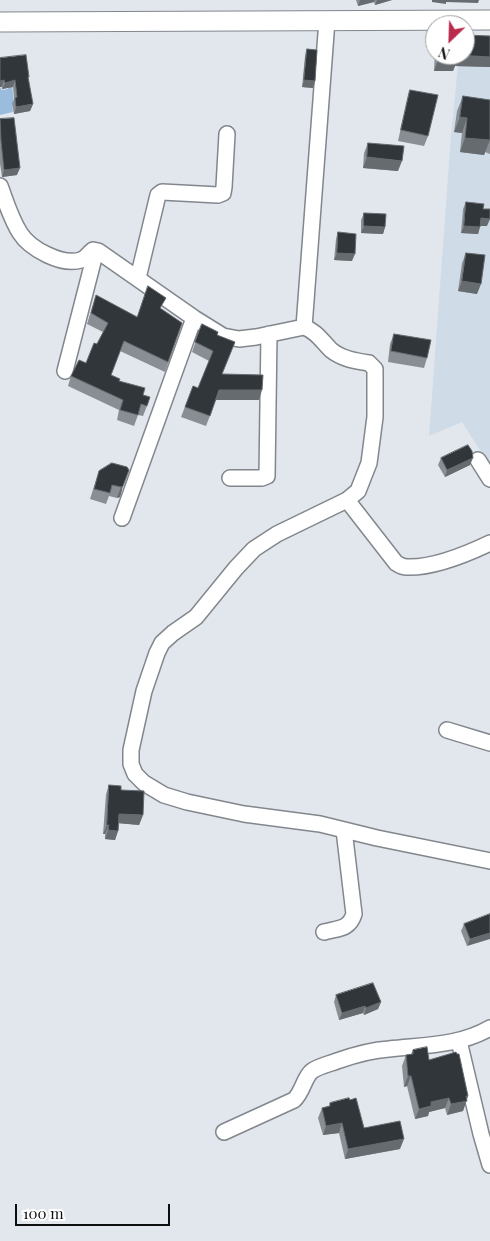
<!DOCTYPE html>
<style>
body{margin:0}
#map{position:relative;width:490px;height:1241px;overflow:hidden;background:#e1e7ed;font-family:"Playfair Display",serif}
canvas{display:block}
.north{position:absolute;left:425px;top:15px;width:50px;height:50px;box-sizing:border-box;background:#fff;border:1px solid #9e9f9f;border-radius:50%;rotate:204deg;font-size:14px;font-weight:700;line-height:20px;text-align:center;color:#0c0e10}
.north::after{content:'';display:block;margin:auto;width:18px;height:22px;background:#ba294b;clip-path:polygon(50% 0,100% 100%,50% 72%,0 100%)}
.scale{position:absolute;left:15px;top:1204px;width:155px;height:22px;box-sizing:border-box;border:2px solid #0c0e10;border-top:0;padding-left:6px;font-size:15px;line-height:18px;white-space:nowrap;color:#0c0e10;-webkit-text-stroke:4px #fff;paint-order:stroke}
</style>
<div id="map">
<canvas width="490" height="1241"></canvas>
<div class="north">N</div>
<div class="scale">100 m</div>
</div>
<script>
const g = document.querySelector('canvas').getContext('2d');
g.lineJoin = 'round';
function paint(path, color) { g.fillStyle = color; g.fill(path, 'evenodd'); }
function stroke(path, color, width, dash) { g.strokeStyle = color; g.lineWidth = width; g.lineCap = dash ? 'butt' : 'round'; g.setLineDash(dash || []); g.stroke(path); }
const built = new Path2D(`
 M 465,36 L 490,36 L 490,466 L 462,422 L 429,436 L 451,136 L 459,55 L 465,55 Z`);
const water = new Path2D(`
 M 7,85 L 12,85 L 14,104 L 12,104 L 13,112 L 0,115 L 0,87 L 2,90 L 8,89 Z`);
const minor = new Path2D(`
 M 0,186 C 6,202 11,219 20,233 C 30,249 62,266 81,260 C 86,258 89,253 93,250 L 98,251 L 194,318 L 223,336 L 239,339 L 256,337 L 304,327 C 316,331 322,341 331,350 C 342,359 356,361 369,363 L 375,369 L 375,417 L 369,463 L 358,491 L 347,500 L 277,534 L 254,549 L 236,568 L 196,617 L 173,633 L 162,643 L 157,653 L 144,691 L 131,750 L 131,764 L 135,774 L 144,783 L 164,795 L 187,802 L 244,814 L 320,824 L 377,838 L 490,861
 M 138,278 L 158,195 L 162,192 L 218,195 L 223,193 L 224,187 L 227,134
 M 304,327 L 327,20
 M 65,371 L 94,258 L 98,251
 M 478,460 L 490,479
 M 230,478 L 262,478 L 267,476 L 269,334
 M 347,500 L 396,563 C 399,565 403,567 407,567 C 432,568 467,554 490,543
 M 122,518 L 194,318
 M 447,730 L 490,743
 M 324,932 C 338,928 349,930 354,914 L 344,830
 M 459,1041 L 481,1134 L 490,1165
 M 224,1132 L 294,1100 C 303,1092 304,1077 312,1071 C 319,1066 329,1064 337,1061 C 354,1055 372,1050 389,1049 C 424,1045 459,1046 490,1028`);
const major = new Path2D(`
 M 0,22 L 490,20`);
const wall = new Path2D(`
 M 356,0 L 392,0 L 375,5 L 374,2 L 358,6 Z
 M 490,36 L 490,67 L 455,66 L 453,71 L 434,71 L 435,51 L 435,55 L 465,55 Z
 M 307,49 L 315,81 L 313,88 L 302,87 L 305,56 Z
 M 0,58 L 28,80 L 33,104 L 30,111 L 14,114 L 12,104 L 14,99 L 13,87 L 2,89 Z
 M 410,90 L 428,136 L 424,146 L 398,141 L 407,100 Z
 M 463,96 L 490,100 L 490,154 L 485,152 L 484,155 L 460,152 L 462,133 L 454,132 L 457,111 Z
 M 0,119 L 17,175 L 2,177 L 0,164 Z
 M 368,143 L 398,171 L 363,168 L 364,153 Z
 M 466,202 L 483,209 L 487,226 L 480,226 L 478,234 L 461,233 L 463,209 Z
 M 364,213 L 385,227 L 383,234 L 361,233 L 361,220 Z
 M 338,232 L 352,261 L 334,260 L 336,239 Z
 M 466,253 L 477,294 L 458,291 L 462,263 Z
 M 96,295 L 137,317 L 161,309 L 182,323 L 165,372 L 120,351 L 111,375 L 119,381 L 143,395 L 147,406 L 143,416 L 138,415 L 134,426 L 117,420 L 119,410 L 68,386 L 71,376 L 86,363 L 103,332 L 87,324 Z
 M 202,324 L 217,335 L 231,352 L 222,374 L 259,400 L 216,400 L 206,426 L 181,417 L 193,386 L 198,388 L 209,361 L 192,352 Z
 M 394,334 L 427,358 L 424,368 L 388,362 L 390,344 Z
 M 441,458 L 470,465 L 445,477 L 438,465 Z
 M 127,467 L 120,497 L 117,498 L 109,496 L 106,504 L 90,499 L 99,471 Z
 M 109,785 L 121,790 L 143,815 L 139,825 L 119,823 L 118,831 L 115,840 L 105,839 L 105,834 L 103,834 L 106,794 Z
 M 490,914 L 467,946 L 461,931 L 464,924 Z
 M 336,995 L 381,1002 L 378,1009 L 364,1015 L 363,1013 L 339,1020 L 334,1002 Z
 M 413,1050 L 429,1060 L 468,1096 L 463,1111 L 447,1115 L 445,1108 L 429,1112 L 428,1116 L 415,1119 L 407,1086 L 404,1087 L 402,1066 L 406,1055 L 411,1054 Z
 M 330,1103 L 364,1128 L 400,1149 L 345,1159 L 339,1133 L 323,1135 L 318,1118 L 322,1108 L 329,1106 Z`);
const shadedWall = new Path2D(`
 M 360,0 L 375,0 L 374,2 L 358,6 Z
 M 377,0 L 392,0 L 375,5 Z
 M 432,0 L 479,0 L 478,3 L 446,2 L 446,4 L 432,2 Z
 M 457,55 L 490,57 L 490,67 L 455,66 L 453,71 L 434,71 L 438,60 Z
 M 4,80 L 2,87 L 0,87 L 0,81 Z
 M 15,80 L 13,87 L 2,89 L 5,83 Z
 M 304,80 L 315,81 L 313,88 L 302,87 Z
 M 33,104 L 30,111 L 14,114 L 16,107 Z
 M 460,117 L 467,118 L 462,133 L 454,132 Z
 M 465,138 L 490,140 L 484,155 L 460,152 Z
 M 367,157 L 402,161 L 398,171 L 363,168 Z
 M 20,168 L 17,175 L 2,177 L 4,170 Z
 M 481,218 L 490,219 L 487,226 L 478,226 Z
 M 364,226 L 385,227 L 383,234 L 361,233 Z
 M 464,226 L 480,227 L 478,234 L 461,233 Z
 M 337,253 L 355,254 L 352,261 L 334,260 Z
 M 462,281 L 481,284 L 477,294 L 458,291 Z
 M 219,390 L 262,390 L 259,400 L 216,400 Z
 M 473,458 L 470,465 L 445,477 L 447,470 Z
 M 123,486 L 120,497 L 117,498 L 121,487 Z
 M 119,814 L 143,815 L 139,825 L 116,823 Z
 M 107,825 L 109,825 L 105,834 L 103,834 Z
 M 108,830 L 118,831 L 115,840 L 105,839 Z
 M 490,933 L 490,939 L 467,946 L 470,939 Z
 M 381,1002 L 378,1009 L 364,1015 L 366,1008 Z
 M 365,1006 L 363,1013 L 339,1020 L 342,1013 Z
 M 408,1076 L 411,1076 L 407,1086 L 404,1087 Z
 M 466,1096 L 468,1096 L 463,1111 L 447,1115 L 451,1104 Z
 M 449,1098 L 445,1108 L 429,1112 L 428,1116 L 415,1119 L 419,1109 L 431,1102 Z
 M 342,1123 L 339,1133 L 323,1135 L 326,1126 Z
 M 404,1139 L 400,1149 L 345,1159 L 348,1149 Z`);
const building = new Path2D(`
 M 465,35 L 490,36 L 490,57 L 457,55 L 457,61 L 438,60 L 438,55 L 465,55 Z
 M 307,49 L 317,50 L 315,81 L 304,80 Z
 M 26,55 L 29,77 L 28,77 L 33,104 L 16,107 L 15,98 L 17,97 L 15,80 L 5,83 L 4,80 L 0,81 L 0,58 Z
 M 410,90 L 438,95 L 428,136 L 401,130 Z
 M 463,96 L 490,100 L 490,140 L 465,138 L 467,118 L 460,117 Z
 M 14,118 L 20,168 L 4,170 L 1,141 L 0,119 Z
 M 368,143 L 404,146 L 402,161 L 367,157 Z
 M 466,202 L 484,204 L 483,209 L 490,209 L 490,219 L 481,218 L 480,227 L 464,226 Z
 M 364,213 L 386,214 L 385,227 L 364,226 Z
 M 338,232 L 356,234 L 355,254 L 337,253 Z
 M 466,253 L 485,255 L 481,284 L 462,281 Z
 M 148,286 L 166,298 L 160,308 L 182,323 L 168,362 L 124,341 L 111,375 L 120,379 L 119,381 L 145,388 L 143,395 L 150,397 L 147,406 L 141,404 L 138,415 L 120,410 L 123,400 L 71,376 L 79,360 L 86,363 L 94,343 L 97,344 L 108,323 L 91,313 L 96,295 L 137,317 Z
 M 202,324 L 218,332 L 217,335 L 235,342 L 222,374 L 263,375 L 262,390 L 219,390 L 210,416 L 185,407 L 193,386 L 198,388 L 213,351 L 195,342 Z
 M 394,334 L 431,340 L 427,358 L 391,351 Z
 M 468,445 L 472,451 L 473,458 L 447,470 L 441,458 Z
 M 112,463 L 127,467 L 129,470 L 123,486 L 121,487 L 112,485 L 110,493 L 94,489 L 99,471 Z
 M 109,785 L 121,786 L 121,790 L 144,791 L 143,815 L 119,814 L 118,831 L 108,830 L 109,825 L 107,825 Z
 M 490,914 L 490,933 L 470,939 L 464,924 Z
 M 373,983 L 381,1002 L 366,1008 L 365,1006 L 342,1013 L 336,995 Z
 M 427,1047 L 429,1060 L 456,1052 L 457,1054 L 459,1054 L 468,1096 L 466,1096 L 467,1101 L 451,1104 L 449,1098 L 431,1102 L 431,1106 L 419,1109 L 411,1076 L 408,1076 L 406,1055 L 413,1054 L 413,1050 Z
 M 349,1098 L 350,1100 L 356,1098 L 364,1128 L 400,1121 L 404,1139 L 348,1149 L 342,1123 L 326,1126 L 322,1108 L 330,1106 L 330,1103 Z`);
paint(built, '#cfdbe7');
paint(water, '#9abcdd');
stroke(minor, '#82878d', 18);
stroke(major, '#82878d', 21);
stroke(minor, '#fff', 15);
stroke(major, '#fff', 19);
paint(wall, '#898e94');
paint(shadedWall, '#666b70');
paint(building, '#31363b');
stroke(building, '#666b70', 1);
</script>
